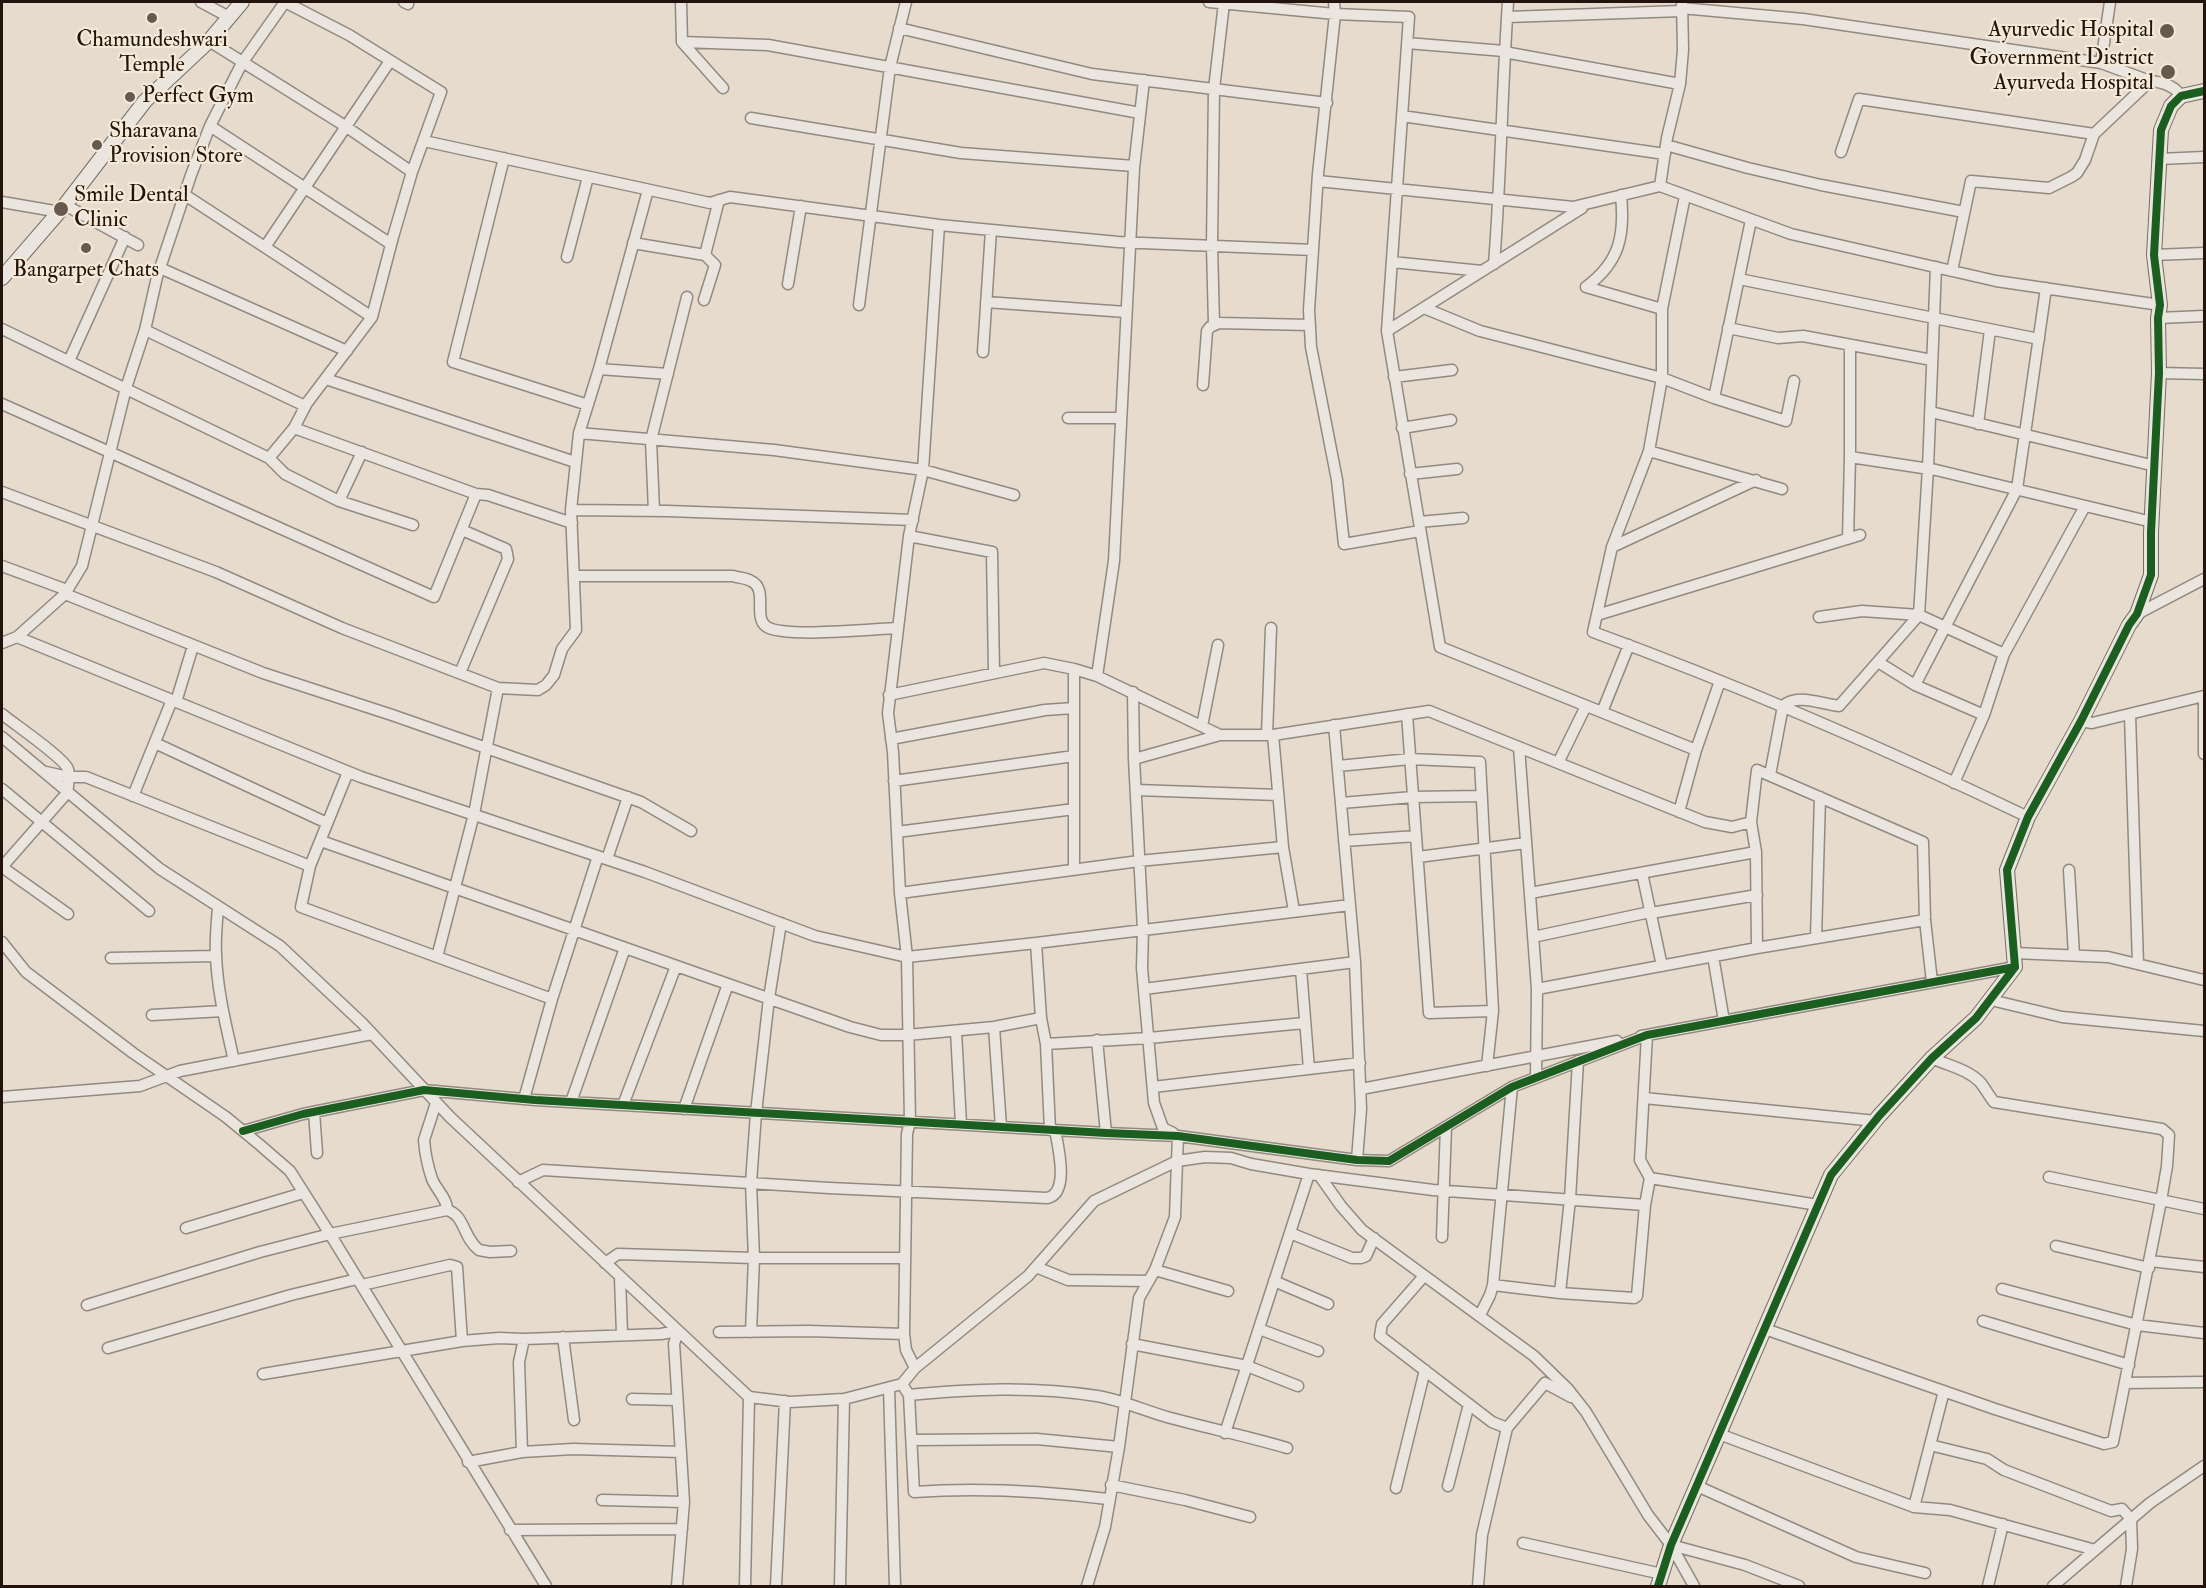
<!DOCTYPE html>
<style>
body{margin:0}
#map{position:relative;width:2206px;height:1588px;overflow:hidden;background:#e6dbcc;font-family:"IM FELL Double Pica",serif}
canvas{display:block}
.frame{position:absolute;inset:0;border:3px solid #22130c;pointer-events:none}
</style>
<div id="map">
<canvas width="2206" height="1588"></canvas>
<div class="frame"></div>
</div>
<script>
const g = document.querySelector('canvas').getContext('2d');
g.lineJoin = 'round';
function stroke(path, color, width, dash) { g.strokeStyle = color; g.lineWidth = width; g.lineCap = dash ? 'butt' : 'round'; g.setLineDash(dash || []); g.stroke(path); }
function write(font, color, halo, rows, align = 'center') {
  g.font = font + ' "IM FELL Double Pica",serif'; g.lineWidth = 4.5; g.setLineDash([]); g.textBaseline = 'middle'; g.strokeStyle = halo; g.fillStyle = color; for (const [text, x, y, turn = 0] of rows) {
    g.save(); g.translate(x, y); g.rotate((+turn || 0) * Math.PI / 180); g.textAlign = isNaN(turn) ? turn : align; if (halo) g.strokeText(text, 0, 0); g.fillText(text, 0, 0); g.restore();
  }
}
const street = new Path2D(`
 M 201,2 L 229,17
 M 404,2 L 408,4
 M 681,2 L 682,42 L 723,88
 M 1209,2 L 1335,14 L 1409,17 L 1387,331 L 1440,647 L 1696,750
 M 1334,2 L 1335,14 L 1318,174 L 1309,310 L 1311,347 L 1337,480 L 1344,544 L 1420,531
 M 1682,2 L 1683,50 L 1680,84 L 1667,138 L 1660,186 L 1791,234 L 1996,281 L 2160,305
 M 1681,8 L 1803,19 L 2101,63 L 2150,81
 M 1507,17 L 1682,11
 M 899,28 L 1092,74 L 1327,103
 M 209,41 L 345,126 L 412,172
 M 682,42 L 768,45 L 1140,113
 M 1407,43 L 1504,51
 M 1504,52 L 1680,84
 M 2101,63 L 2110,2
 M 1402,116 L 1665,154
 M 751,118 L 961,153 L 1134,166
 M 210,126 L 391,244
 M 424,141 L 710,203 L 730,197 L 939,225 L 1118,242 L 1313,250
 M 1666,145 L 1748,168 L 1821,185 L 1964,212
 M 1841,152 L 1859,99 L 2094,134
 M 504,158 L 453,362 L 588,405
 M 2159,159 L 2204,157
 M 1318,181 L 1573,207 L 1660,186
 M 185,195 L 372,317
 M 1685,196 L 1662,309 L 1662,378 L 1649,451 L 1612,547 L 1593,632 C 1741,686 1886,749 2028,817
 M 2,202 L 60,212
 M 65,205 L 138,245
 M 633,243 L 705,255 L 715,265 L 704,300
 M 265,247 L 390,61
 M 705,255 L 719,200
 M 2154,255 L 2204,253
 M 567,257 L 588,177
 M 1392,262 L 1482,271
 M 1494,264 C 1501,176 1502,89 1508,2
 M 160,268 L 347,351
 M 1952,271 L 1971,181 L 2049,188 L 2071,177 L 2077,173 L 2085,160 L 2094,134 L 2150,81 C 2162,82 2174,85 2181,96
 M 1739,279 L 2039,339
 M 788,284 L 801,206
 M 1586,287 C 1620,262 1625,235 1621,195
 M 1586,287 L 1662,309
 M 986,302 L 1126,312
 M 859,305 L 890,67 L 906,2
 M 1424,308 L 1480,331 L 1662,378 L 1714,398 L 1786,421 L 1794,381
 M 2158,318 L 2204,316
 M 1214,324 L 1212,246 L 1214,89 L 1224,3
 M 1728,328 L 1778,338 L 1803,336 L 1932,360
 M 2,329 L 269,458 L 285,474 L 339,501 L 413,525
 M 145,330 L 305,406
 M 1387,331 L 1582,208
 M 983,352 L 991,230
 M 69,361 L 125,237
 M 599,369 L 668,374
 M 2159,373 L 2204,374
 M 1394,377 L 1452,370
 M 326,379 L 575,462
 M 1203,385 L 1207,331 L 1210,327 L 1219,323 L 1310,325
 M 1714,398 L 1751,220
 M 2,404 L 434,597 L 476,494
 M 1931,412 L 2155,466
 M 1068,418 L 1121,418
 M 1978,424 L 1990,330
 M 294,428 L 476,494 L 488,495 L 572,523
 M 1402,428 L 1451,420
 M 579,433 L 774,450 L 923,470 L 1014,495
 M 1649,451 L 1782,489
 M 1850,457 L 1936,470 L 2152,522
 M 269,458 L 294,428 L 307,403 L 372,317 L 393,237 L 412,172 L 441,92 L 349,35 L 285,2
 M 1410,474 L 1457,469
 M 2,492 L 216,572 L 342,628 L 498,688 L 538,690 L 546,685 L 554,675 L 562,649 L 576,630 L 571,510 L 579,433 L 599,369 L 648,190
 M 339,501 L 362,452
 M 571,510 L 668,511 L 913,520
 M 654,511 L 651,440 L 687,297
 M 1419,522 L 1463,518
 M 909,536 L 992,552 L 994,672
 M 1848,539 L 1850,457 L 1850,345
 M 1612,547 L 1756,480
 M 2,566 L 67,590
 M 575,576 L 733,576 C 739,578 746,578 751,581 C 769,589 752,618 767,627 C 785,638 872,629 897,628
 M 65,594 L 263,673 L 392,715 L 641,802 L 691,831
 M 2137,614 L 2204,579
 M 1597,615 L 1860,535
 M 1819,617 L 1862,611 L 1919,615 L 2004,654
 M 17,637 L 361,777 L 645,872 L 815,936 L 907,957 L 1036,943 L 1350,905
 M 2,643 L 17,637 L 65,594 L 82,566 L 126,388 L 145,330 L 157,277 L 191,175 L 210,126 L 242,63 L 285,2
 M 1878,662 L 1915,685 L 1984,715
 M 460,673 L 508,559 L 506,549 L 462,530
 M 1097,676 L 1114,561 L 1134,168 L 1144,80
 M 1915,685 L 2017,489 L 2046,288
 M 1133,692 L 1134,759 L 1143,930 L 1142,968 L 1154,1103 L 1163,1128 L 1173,1133
 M 889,695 L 1044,663 L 1074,669 L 1097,676 L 1220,735
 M 2204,696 L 2204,754
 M 176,702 L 193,646
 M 1602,712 L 1629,645
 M 2,714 C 14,724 63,757 68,769 C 70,776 68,787 67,793 L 2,867 L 68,914
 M 1407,714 L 1429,1013 L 1493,1011
 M 2130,715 L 2138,964
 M 2081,721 L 2092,723 L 2204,696
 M 1334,725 L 1355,962 L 1361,1109 L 1357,1160
 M 1202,726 L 1218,645
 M 1267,735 L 1271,628
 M 1273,735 L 1283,847 L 1294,911
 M 2,737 L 160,869 L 280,946 L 362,1023 L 450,1117 L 749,1397 L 790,1402 L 844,1399 L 902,1384 L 915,1368 L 1028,1276 L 1094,1201 L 1177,1161 L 1178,1136
 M 891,739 L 1045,710 L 1074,708
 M 155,743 L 327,823
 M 1519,747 L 1537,989 L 1536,1077
 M 1134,759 L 1220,735 L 1273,735 L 1429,711 L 1705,822 L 1732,827 L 1751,822
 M 1558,763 L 1586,706
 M 1338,766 L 1410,759 L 1480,762 L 1493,1011 L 1487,1066
 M 46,772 L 68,777 L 86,777 L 310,866
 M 348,772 L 310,866 L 301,907 L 552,999
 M 1770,775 L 1783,706 C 1797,693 1821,704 1839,706 L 1919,615 L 1928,468 L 1936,267
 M 894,781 L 1074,756
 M 1954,783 L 1984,715 L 2004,654 L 2085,506
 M 2,789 L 149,911
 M 1136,790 L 1278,795
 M 133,796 L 172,700
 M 1341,803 L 1413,797 L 1482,796
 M 1679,812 L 1696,750 L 1720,681
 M 897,832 L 1074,809
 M 321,841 L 850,1027 L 881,1035 L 907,1035 L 994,1027 L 1041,1018
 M 1344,841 L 1416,836
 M 1418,857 L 1526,843
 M 607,859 L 628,797
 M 1074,870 L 1074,669
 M 2069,870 L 2074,955
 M 1642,873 L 1662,966
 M 900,893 L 1139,861 L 1283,847
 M 1530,893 L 1756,852
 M 218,907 C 217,922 215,938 216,954 C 217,990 226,1025 234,1061
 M 1651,913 L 1757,895
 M 1533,937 L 1650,912
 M 1816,938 L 1820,797
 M 2,942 L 26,972 L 133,1053 L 226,1117 L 260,1145 L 290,1171 L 330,1234 L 546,1586
 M 1036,943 L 1041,1018 L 1046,1044 L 1050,1130
 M 1757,948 L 1756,852 L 1751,822 L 1757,770 L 1923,842 L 1925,920 L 1932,982
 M 2014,953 L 2108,957 L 2204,980
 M 1713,956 L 1724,1021
 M 437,957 L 474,814 L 498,688
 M 111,958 L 216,956
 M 1301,969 L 1309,1069
 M 1144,989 L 1355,962
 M 1537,989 L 1757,948 L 1925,920
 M 1991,1000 L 2062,1017 L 2204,1031
 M 152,1015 L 223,1011
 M 994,1027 L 1001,1127
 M 956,1031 L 961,1124
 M 1097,1040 L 1106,1133
 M 1046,1044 L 1149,1038 L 1304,1023
 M 1153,1087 L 1360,1063
 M 1361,1089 L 1617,1041
 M 2,1097 L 140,1086 L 180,1071 L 372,1034
 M 1644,1098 L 1876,1121
 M 524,1099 L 552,999 L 598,856
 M 571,1102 L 625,948
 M 436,1103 L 424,1140 C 425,1153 428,1167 432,1179 C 436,1189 448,1200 447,1210 C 465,1215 463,1238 479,1250 L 490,1252 L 511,1251
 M 623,1105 L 676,966
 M 684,1109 L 728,984
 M 314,1112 L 317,1153
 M 243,1131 L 303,1114 L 424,1090 L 535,1100 L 1106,1133 L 1178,1136 L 1357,1160 L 1389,1161 L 1512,1087 L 1647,1035 L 2015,967
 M 1319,1175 L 1341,1206 L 1362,1230 L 1534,1356 L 1568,1389 L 1586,1412 L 1648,1515 L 1671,1545 L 1694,1586
 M 2049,1177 L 2204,1209
 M 1650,1178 L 1818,1205
 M 518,1182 L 543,1170 L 829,1188 L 1047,1198 C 1070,1194 1058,1146 1055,1130
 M 186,1228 L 303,1193
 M 1290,1233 L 1352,1258 L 1361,1258 L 1366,1256 L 1374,1238
 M 1442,1237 L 1446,1127
 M 2056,1246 L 2149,1268
 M 2150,1261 L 2204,1267
 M 605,1263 L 618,1254 L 754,1258 L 905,1258
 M 1036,1267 L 1068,1280 L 1149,1281
 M 1155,1270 L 1228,1291
 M 1424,1276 L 1382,1324 L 1380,1336 L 1492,1422 L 1507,1428
 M 620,1277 L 622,1334
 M 1274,1281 L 1328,1304
 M 362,1285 L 450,1265 L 457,1267 L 462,1341
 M 1493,1285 L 1560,1293 L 1634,1298 L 1637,1296 L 1645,1205 L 1650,1178 L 1640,1160 L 1647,1035 L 1641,1036
 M 2002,1289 L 2137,1325 L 2204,1333
 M 1560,1293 L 1570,1199 L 1578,1061
 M 87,1305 L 260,1252 L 330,1234 L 447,1210
 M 1480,1315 L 1490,1295 L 1493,1285 L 1512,1087
 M 1983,1321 L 2129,1365
 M 1259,1329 L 1318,1351
 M 1765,1329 L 1995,1409 L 2104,1444 L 2113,1442 L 2161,1201 L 2167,1166 L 2169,1135 L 2162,1129 L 1994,1102 C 1989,1096 1985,1088 1980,1082 C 1967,1069 1949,1066 1932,1058
 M 719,1332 L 809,1331 L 904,1334
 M 751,1332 L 754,1258 L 751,1183 L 756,1113 L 769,998 L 781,923
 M 563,1337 L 574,1420
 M 1132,1344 L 1247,1366 L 1298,1386
 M 108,1348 L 291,1295 L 357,1279
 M 915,1368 L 906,1350 L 904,1334 L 907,1134 L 910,1121 L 907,957 L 900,893 L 893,752 L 888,713 L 909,536 L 923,470 L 939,225
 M 263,1374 L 462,1341 L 499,1338 L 524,1339 L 661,1334 L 678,1331 L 674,1344 L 675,1359 L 684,1502 L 677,1586
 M 2125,1383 L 2204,1382
 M 902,1384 L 909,1395 C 971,1389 1034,1386 1097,1396 C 1121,1400 1143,1410 1167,1417 C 1207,1428 1247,1436 1287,1448
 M 889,1388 L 895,1586
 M 909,1395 L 914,1492 C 980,1487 1044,1491 1108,1499
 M 632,1399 L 677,1400
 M 1225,1433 L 1309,1174
 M 1719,1434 L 1914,1507 L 1950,1510 L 2095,1550
 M 912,1440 L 1037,1439 L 1119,1447
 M 1930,1445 L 1987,1459 L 2004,1470 L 2111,1511 L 2122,1509 L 2131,1519 L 2132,1549 L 2126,1586
 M 522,1452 L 519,1362 L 524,1339
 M 468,1462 L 522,1452 L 573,1449 L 681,1452
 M 1111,1485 L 1185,1500 L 1250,1517
 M 1448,1486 L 1469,1404
 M 1697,1486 L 1856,1557 L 1925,1573
 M 1396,1488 L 1425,1370
 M 602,1500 L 684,1502
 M 1914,1507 L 1944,1391
 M 510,1530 L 682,1529
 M 1523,1543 L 1662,1574
 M 1671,1545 L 1745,1565 L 1799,1586
 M 745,1586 L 749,1397
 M 776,1586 L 785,1401
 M 840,1586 L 844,1399
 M 1087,1586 L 1105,1527 L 1119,1447 L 1139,1298 L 1155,1270 L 1175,1217 L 1177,1161 L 1205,1157 L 1231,1158 L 1251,1164 L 1309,1174 L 1433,1190 L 1645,1205
 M 1478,1586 L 1482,1535 L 1507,1428 L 1545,1383 L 1571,1397
 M 1988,1586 L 2003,1524
 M 2053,1586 L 2150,1503 L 2204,1466`);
const secondary = new Path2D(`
 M 2,278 L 65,205 L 145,101 L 209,41 L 242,2
 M 1658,1586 L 1671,1545 L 1831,1175 L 1879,1116 L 1932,1058 L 1976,1018 L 2015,967 L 2007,870 L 2028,817 L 2081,721 L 2129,625 L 2137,614 L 2151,575 L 2151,532 L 2159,373 L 2158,318 L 2160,305 L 2154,255 L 2161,130 L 2171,106 L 2181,96 L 2204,91`);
const cycleway = new Path2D(`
 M 243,1131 L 303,1114 L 424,1090 L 535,1100 L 1106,1133 L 1178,1136 L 1357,1160 L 1389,1161 L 1512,1087 L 1647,1035 L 2015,967
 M 1658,1586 L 1671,1545 L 1831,1175 L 1879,1116 L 1932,1058 L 1976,1018 L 2015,967 L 2007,870 L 2028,817 L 2081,721 L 2129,625 L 2137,614 L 2151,575 L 2151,532 L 2159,373 L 2158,318 L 2160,305 L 2154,255 L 2161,130 L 2171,106 L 2181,96 L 2204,91`);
const markers = [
 [152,18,6,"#67594f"],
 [2167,31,8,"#67594f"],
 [2168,72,8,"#67594f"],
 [130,97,6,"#67594f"],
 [97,145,6,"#67594f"],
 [61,209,8,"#67594f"],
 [86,248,6,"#67594f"]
];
const poiNames = [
 ["Ayurvedic Hospital",2154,31,"right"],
 ["Chamundeshwari",152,41,"center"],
 ["Temple",152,66,"center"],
 ["Government District",2154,59,"right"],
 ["Ayurveda Hospital",2154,84,"right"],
 ["Perfect Gym",142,97],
 ["Sharavana",109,132],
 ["Provision Store",109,157],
 ["Smile Dental",74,196],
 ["Clinic",74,221],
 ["Bangarpet Chats",86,271,"center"]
];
stroke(street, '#928a81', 13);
stroke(secondary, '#766f66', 16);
stroke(street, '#eae5de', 10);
stroke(secondary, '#eae5de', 14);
stroke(cycleway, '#1b5e20', 8);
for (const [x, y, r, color] of markers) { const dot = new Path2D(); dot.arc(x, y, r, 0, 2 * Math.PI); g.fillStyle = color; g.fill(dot); stroke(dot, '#f5e9d7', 2); }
write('22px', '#22130c', '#f5e9d7', poiNames, 'left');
</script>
